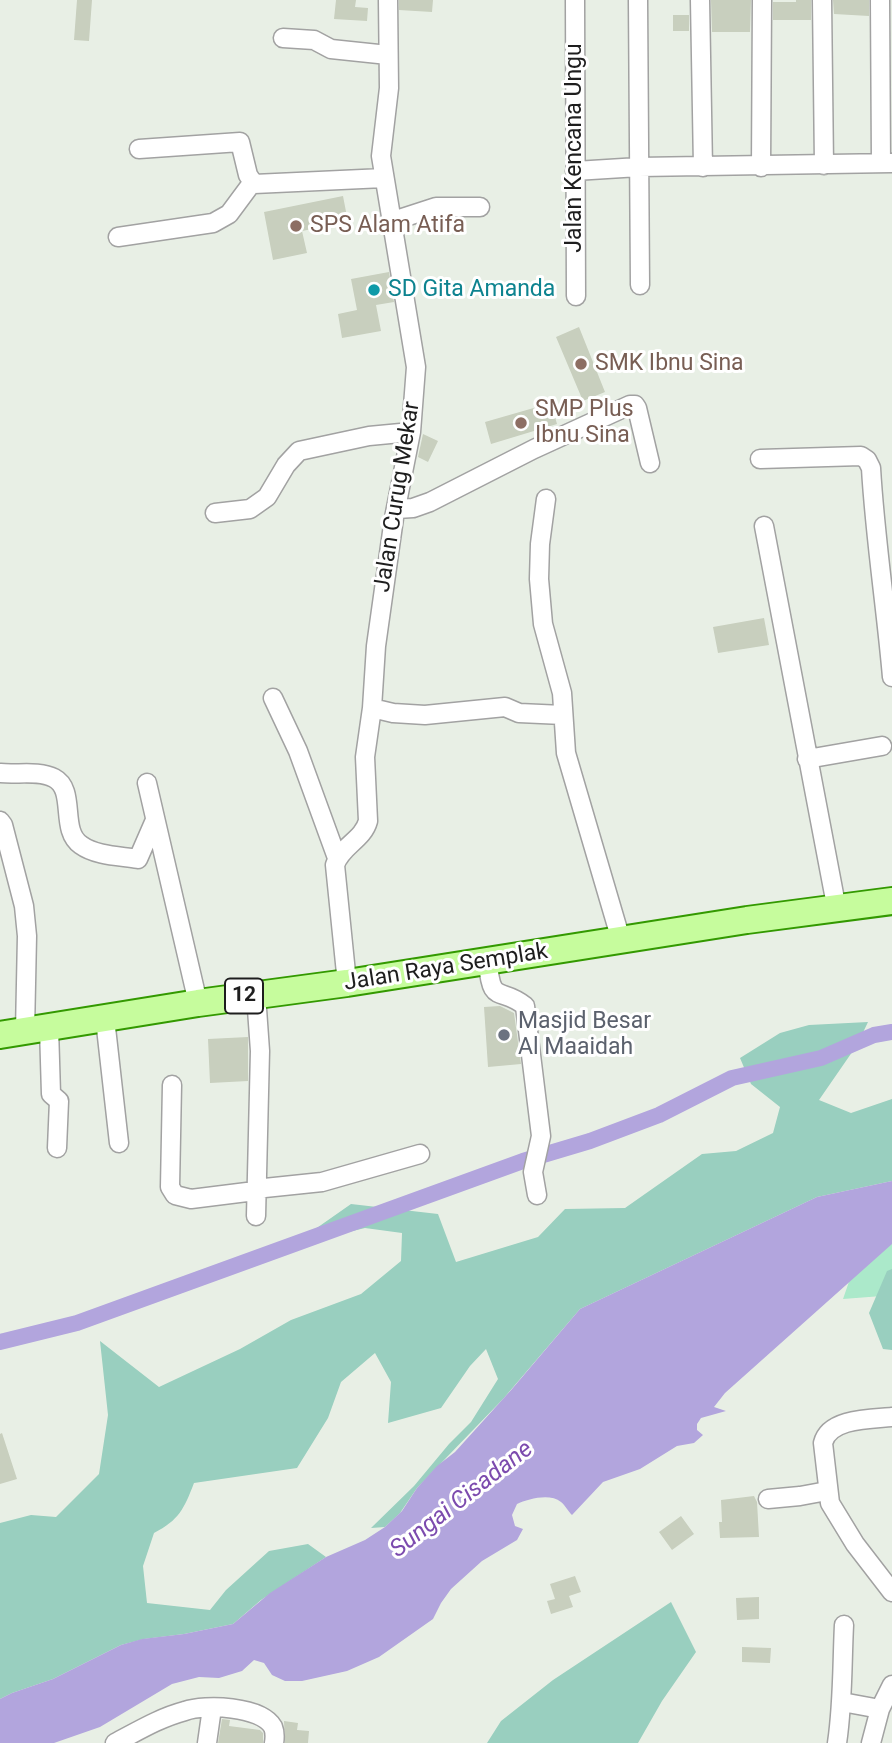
<!DOCTYPE html>
<style>
body{margin:0}
canvas{display:block;background:#e8efe5}
</style>
<canvas width="892" height="1743"></canvas>
<script>
const g = document.querySelector('canvas').getContext('2d');
g.lineJoin = 'round';
function paint(path, color) { g.fillStyle = color; g.fill(path, 'evenodd'); }
function stroke(path, color, width, dash) { g.strokeStyle = color; g.lineWidth = width; g.lineCap = dash ? 'butt' : 'round'; g.setLineDash(dash || []); g.stroke(path); }
function write(font, color, halo, rows, align = 'center') {
  g.font = font + ' Roboto,sans-serif'; g.lineWidth = 6; g.setLineDash([]); g.textBaseline = 'middle'; g.strokeStyle = halo; g.fillStyle = color; for (const [text, x, y, turn = 0] of rows) {
    g.save(); g.translate(x, y); g.rotate((+turn || 0) * Math.PI / 180); g.textAlign = isNaN(turn) ? turn : align; if (halo) g.strokeText(text, 0, 0); g.fillText(text, 0, 0); g.restore();
  }
}
const grass = new Path2D(`
 M 892,1233 L 892,1279 L 882,1296 L 843,1299 L 862,1244 Z`);
const forest = new Path2D(`
 M 868,1022 L 857,1045 L 819,1100 L 851,1113 L 892,1099 L 892,1181 L 817,1197 L 580,1309 L 503,1399 L 417,1488 L 400,1513 L 385,1527 L 371,1528 L 414,1486 L 449,1444 L 471,1422 L 498,1379 L 486,1349 L 470,1366 L 441,1408 L 388,1423 L 391,1382 L 375,1353 L 341,1382 L 328,1418 L 297,1468 L 194,1483 C 184,1509 179,1520 154,1533 L 143,1566 L 147,1603 L 210,1610 L 226,1590 L 269,1551 L 308,1544 L 326,1557 L 261,1600 L 233,1624 L 184,1634 L 144,1639 L 121,1645 L 53,1679 L 12,1693 L 0,1699 L 0,1523 L 31,1515 L 56,1517 L 99,1474 L 108,1415 L 100,1341 L 159,1387 L 240,1349 L 291,1320 L 361,1294 L 401,1261 L 402,1233 L 365,1228 L 291,1246 L 351,1204 L 438,1214 L 456,1262 L 538,1237 L 565,1209 L 625,1208 L 702,1154 L 736,1151 L 773,1133 L 780,1107 L 751,1084 L 740,1058 L 780,1033 L 809,1025 Z
 M 892,1269 L 892,1350 L 883,1349 L 869,1313 L 887,1271 Z
 M 671,1602 L 696,1652 L 662,1701 L 638,1743 L 487,1743 L 501,1721 L 553,1680 Z`);
const water = new Path2D(`
 M 892,1181 L 892,1244 L 725,1393 L 714,1407 L 726,1411 L 701,1418 L 697,1424 L 697,1430 L 703,1435 L 694,1443 L 677,1446 L 640,1469 L 603,1482 L 572,1515 C 568,1511 565,1505 561,1502 C 550,1493 528,1499 517,1504 L 512,1515 L 515,1526 L 523,1529 L 517,1540 L 482,1561 L 451,1589 L 441,1603 L 433,1619 L 379,1657 L 347,1671 L 302,1681 L 285,1681 L 272,1675 L 264,1663 L 254,1660 L 242,1671 L 219,1678 L 199,1677 L 172,1684 L 100,1727 L 54,1743 L 0,1743 L 0,1699 L 12,1693 L 53,1679 L 121,1645 L 142,1639 L 184,1634 L 233,1624 L 270,1593 L 326,1557 L 365,1540 L 385,1527 L 402,1511 L 417,1488 L 437,1466 L 455,1452 L 512,1389 L 580,1309 L 817,1197 Z`);
const canal = new Path2D(`
 M 0,1342 L 77,1323 L 523,1161 L 590,1141 L 659,1115 L 732,1078 L 821,1058 L 874,1035 L 892,1032`);
const building = new Path2D(`
 M 77,0 L 92,0 L 89,41 L 74,40 Z
 M 336,0 L 356,0 L 355,7 L 368,8 L 367,21 L 334,19 Z
 M 399,0 L 433,0 L 432,12 L 399,10 Z
 M 711,0 L 751,0 L 750,32 L 712,32 Z
 M 796,0 L 811,0 L 811,20 L 773,20 L 773,2 L 796,2 Z
 M 833,0 L 869,0 L 869,16 L 834,14 Z
 M 673,15 L 689,15 L 689,31 L 673,31 Z
 M 343,196 L 348,222 L 302,231 L 307,253 L 273,260 L 264,212 Z
 M 389,272 L 394,302 L 376,305 L 381,331 L 342,338 L 338,314 L 357,310 L 351,279 Z
 M 579,327 L 605,392 L 583,401 L 556,337 Z
 M 551,403 L 557,424 L 491,444 L 485,422 Z
 M 423,434 L 438,441 L 428,462 L 418,457 Z
 M 764,618 L 769,645 L 718,653 L 713,627 Z
 M 500,1006 L 514,1013 L 521,1064 L 488,1067 L 484,1007 Z
 M 248,1037 L 248,1081 L 210,1083 L 208,1039 Z
 M 2,1433 L 17,1479 L 0,1484 L 0,1434 Z
 M 754,1496 L 757,1502 L 759,1537 L 720,1538 L 719,1522 L 722,1522 L 721,1500 Z
 M 681,1516 L 694,1534 L 672,1550 L 659,1532 Z
 M 575,1576 L 581,1592 L 569,1596 L 573,1607 L 551,1614 L 547,1601 L 555,1599 L 550,1584 Z
 M 759,1597 L 759,1619 L 737,1620 L 736,1598 Z
 M 742,1647 L 771,1648 L 770,1663 L 742,1662 Z
 M 222,1719 L 230,1720 L 229,1726 L 260,1730 L 263,1733 L 263,1743 L 218,1743 Z
 M 284,1721 L 298,1723 L 297,1730 L 309,1731 L 308,1743 L 285,1743 Z`);
const street = new Path2D(`
 M 575,0 L 576,296
 M 638,0 L 640,285
 M 700,0 L 703,167
 M 822,0 L 824,165
 M 880,0 L 881,163
 M 283,38 L 314,40 L 331,49 L 388,55
 M 139,149 L 240,142 L 248,175 L 254,184 L 384,178
 M 761,167 L 762,0
 M 575,171 L 639,167 L 892,163
 M 393,221 L 436,207 L 480,207
 M 118,237 L 213,223 L 229,214 L 252,183
 M 760,459 L 861,456 L 867,460 L 871,468 C 875,538 886,607 892,677
 M 546,499 L 540,544 L 539,579 L 543,624 L 562,693 L 566,753 L 621,940
 M 397,509 L 413,508 L 430,502 L 534,449 L 630,405 L 635,405 L 637,408 L 650,463
 M 215,513 L 250,509 L 267,497 L 286,465 L 299,451 L 369,436 L 411,432
 M 764,526 L 837,910
 M 273,698 L 298,751 L 337,858
 M 372,708 L 393,713 L 425,715 L 505,707 L 519,713 L 563,715
 M 807,759 L 882,746
 M 0,773 C 16,775 39,770 54,778 C 77,790 59,830 81,845 C 96,856 121,856 138,859 L 155,820
 M 147,783 L 198,1003
 M 0,821 L 3,825 L 24,906 L 27,936 L 25,1031
 M 488,962 C 491,1006 500,986 525,1006 L 541,1136 L 533,1172 L 537,1195
 M 347,983 L 335,865 C 341,846 363,840 368,821 L 365,757 L 372,708 L 376,646 L 394,518 L 411,432 L 416,367 L 381,156 L 389,88 L 388,0
 M 256,995 L 260,1051 L 256,1216
 M 105,1019 L 119,1143
 M 49,1028 L 51,1094 L 59,1101 L 57,1148
 M 172,1085 L 170,1187 L 175,1195 L 191,1199 L 255,1191
 M 255,1189 L 322,1182 L 420,1154
 M 892,1417 C 871,1419 829,1418 823,1443 L 830,1503 L 855,1544 L 892,1592
 M 768,1499 L 800,1496 L 827,1491
 M 842,1702 L 880,1709 L 871,1743
 M 880,1709 L 892,1685
 M 115,1743 C 138,1731 159,1718 185,1711 C 205,1704 261,1706 273,1727 C 275,1732 275,1737 274,1743
 M 207,1743 L 212,1708
 M 837,1743 C 843,1704 842,1665 844,1625`);
const primary = new Path2D(`
 M 0,1035 L 198,1003 L 347,983 L 747,920 L 892,901`);
const markers = [
 [296,226,7,"#8d6e63"],
 [374,290,7,"#0f9aa8"],
 [581,364,7,"#8d6e63"],
 [521,423,7,"#8d6e63"],
 [504,1035,7,"#6b7280"]
];
const shields = [
 [244,996,38]
];
const shieldNames = [
 ["12",244,996]
];
const streetNames = [
 ["Jalan Kencana Ungu",575,148,-90],
 ["Jalan Curug Mekar",398,497,-81],
 ["Jalan Raya Semplak",446,968,-9]
];
const educationNames = [
 ["SPS Alam Atifa",310,226],
 ["SMK Ibnu Sina",595,364],
 ["SMP Plus",535,410],
 ["Ibnu Sina",535,436]
];
const cultureNames = [
 ["SD Gita Amanda",388,290]
];
const worshipNames = [
 ["Masjid Besar",518,1022],
 ["Al Maaidah",518,1048]
];
const waterNames = [
 ["Sungai Cisadane",462,1500,-38]
];
paint(grass, '#abe9ca');
paint(forest, '#99cfbf');
paint(water, '#b2a5dd');
stroke(canal, '#b2a5dd', 16);
paint(building, '#c8cfbe');
stroke(street, '#a2a2a2', 21);
stroke(primary, '#390', 30);
stroke(street, '#fff', 18);
stroke(primary, '#c6fc9d', 26);
for (const [x, y, r, color] of markers) { const dot = new Path2D(); dot.arc(x, y, r, 0, 2 * Math.PI); g.fillStyle = color; g.fill(dot); stroke(dot, '#fff', 2.5); }
for (const [x, y, w] of shields) { const box = new Path2D(); box.roundRect(x - w / 2, y - 17.5, w, 35, 5); g.fillStyle = '#fff'; g.fill(box); stroke(box, '#1e1e1e', 2); }
write('bold 21px', '#1e1e1e', null, shieldNames);
write('23px', '#1e1e1e', '#fff', streetNames);
write('23px', '#785e54', '#fff', educationNames, 'left');
write('23px', '#0d838f', '#fff', cultureNames, 'left');
write('23px', '#5b616d', '#fff', worshipNames, 'left');
write('italic 24px', '#7c4bae', '#fff', waterNames);
</script>
